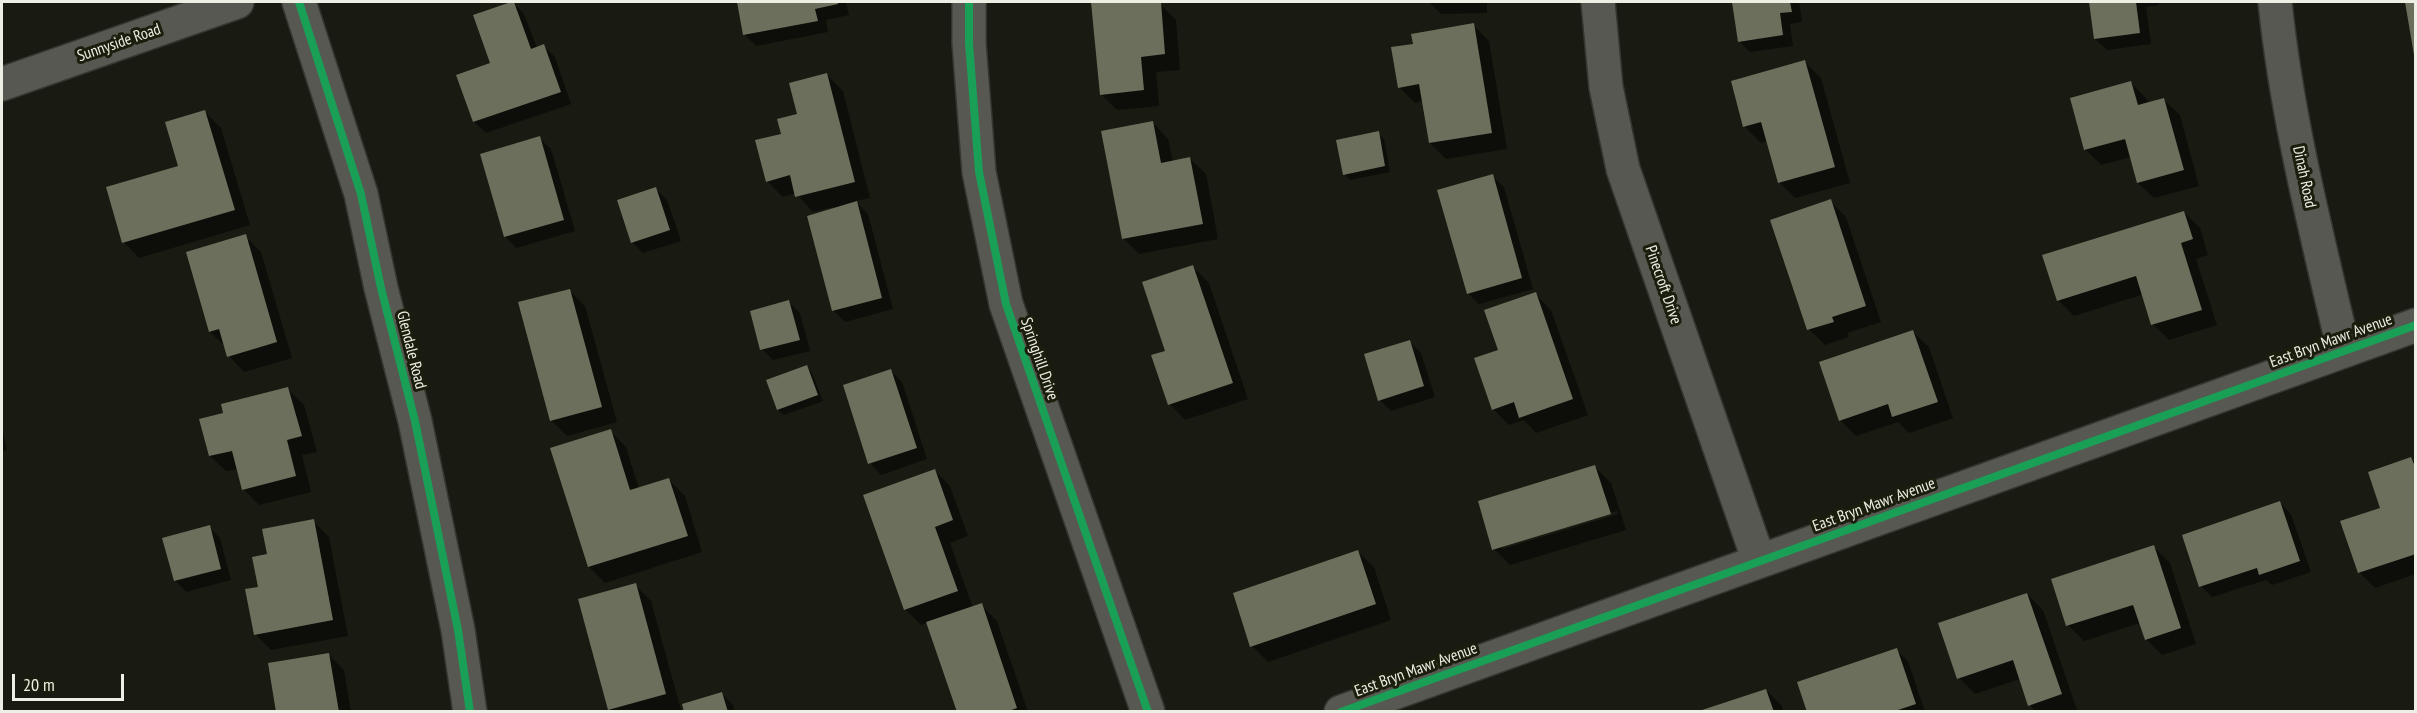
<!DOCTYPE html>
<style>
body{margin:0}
#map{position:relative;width:2417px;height:713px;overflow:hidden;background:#191a11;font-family:"PT Sans Narrow",sans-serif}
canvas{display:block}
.frame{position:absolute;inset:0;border:3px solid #edefe4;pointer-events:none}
.scale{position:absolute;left:12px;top:674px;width:112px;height:27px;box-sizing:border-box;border:3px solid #edefe4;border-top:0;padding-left:8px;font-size:18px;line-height:21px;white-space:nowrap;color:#edefe4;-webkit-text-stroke:4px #1c1e0d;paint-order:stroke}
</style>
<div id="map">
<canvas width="2417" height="713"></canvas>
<div class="frame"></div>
<div class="scale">20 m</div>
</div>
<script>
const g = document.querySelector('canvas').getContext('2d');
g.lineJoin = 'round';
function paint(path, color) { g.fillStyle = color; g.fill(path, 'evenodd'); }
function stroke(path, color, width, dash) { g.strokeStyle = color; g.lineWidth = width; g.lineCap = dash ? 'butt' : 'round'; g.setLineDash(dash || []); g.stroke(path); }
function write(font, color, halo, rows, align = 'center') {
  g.font = font + ' "PT Sans Narrow",sans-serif'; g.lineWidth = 6; g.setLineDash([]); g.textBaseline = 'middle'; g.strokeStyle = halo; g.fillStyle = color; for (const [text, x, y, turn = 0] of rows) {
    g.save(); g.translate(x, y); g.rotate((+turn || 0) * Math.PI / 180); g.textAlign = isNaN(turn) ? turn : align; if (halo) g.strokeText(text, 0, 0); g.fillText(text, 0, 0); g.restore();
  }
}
const shadow = new Path2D(`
 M 513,2 L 524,14 L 537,48 L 543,46 L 555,57 L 571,104 L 486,133 L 474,122 L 458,76 L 492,63 Z
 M 738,2 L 846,2 L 849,15 L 826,20 L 828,32 L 756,46 L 745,35 Z
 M 1093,2 L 1155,2 L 1155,4 L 1160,4 L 1176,20 L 1180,70 L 1156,72 L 1159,106 L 1117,110 L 1101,94 Z
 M 1429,2 L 1487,2 L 1487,13 L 1441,14 Z
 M 1733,2 L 1799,2 L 1802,22 L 1790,24 L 1793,46 L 1750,52 L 1739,41 Z
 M 2090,2 L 2159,2 L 2159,5 L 2146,7 L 2151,44 L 2107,50 L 2095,39 Z
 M 1473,25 L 1489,41 L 1507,149 L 1446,159 L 1430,143 L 1423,101 L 1415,103 L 1399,87 L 1415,45 Z
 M 1805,62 L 1821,78 L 1850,183 L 1795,198 L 1779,182 L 1768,140 L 1761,143 L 1745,127 L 1733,82 Z
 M 827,75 L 843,91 L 870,198 L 855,201 L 868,214 L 893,309 L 845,322 L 834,311 L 808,217 L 833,210 L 833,207 L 813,212 L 796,193 L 783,197 L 767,181 L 783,135 Z
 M 2131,83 L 2147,99 L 2148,104 L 2164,100 L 2180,115 L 2199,186 L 2154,198 L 2138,183 L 2131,157 L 2101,165 L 2085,149 Z
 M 205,112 L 221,128 L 250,225 L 139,258 L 124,242 L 180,167 Z
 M 1153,123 L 1168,139 L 1173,162 L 1190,159 L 1206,174 L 1218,239 L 1139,254 L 1123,238 Z
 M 1378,133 L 1384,139 L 1390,172 L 1350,180 L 1345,174 Z
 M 539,138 L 551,149 L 575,231 L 516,248 L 505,236 Z
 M 1492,176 L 1504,187 L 1533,289 L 1479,304 L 1468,293 Z
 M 656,189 L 667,200 L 681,241 L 643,253 L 632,242 Z
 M 1830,201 L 1846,217 L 1881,322 L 1847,333 L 1849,337 L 1825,345 L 1809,329 L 1772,221 Z
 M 2184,212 L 2200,228 L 2208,255 L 2196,259 L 2217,325 L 2169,340 L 2153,324 L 2144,294 L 2074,316 L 2058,300 Z
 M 245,236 L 261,252 L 292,358 L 244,372 L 229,356 L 226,347 L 210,332 Z
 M 1193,267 L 1209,283 L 1248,399 L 1185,420 L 1170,404 L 1167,351 Z
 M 569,290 L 585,306 L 617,422 L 567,436 L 551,420 Z
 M 1535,294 L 1551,310 L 1588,415 L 1536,433 L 1524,420 L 1509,425 L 1493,409 L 1499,351 Z
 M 789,302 L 800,313 L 810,351 L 773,360 L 762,349 Z
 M 1913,332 L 1929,347 L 1953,418 L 1909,433 L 1898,422 L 1856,436 L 1840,420 Z
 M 1409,341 L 1421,353 L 1435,397 L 1391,411 L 1380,400 Z
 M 807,367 L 812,373 L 823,401 L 784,415 L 778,410 L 768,381 Z
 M 891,371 L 902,382 L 927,459 L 881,475 L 870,463 Z
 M 288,389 L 304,405 L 317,452 L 302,455 L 311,492 L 259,505 L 243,489 L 238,469 L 226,471 L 210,456 L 225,414 Z
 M 2,428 L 7,450 L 2,451 Z
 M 610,431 L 626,447 L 639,489 L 669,480 L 685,496 L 702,552 L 605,583 L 589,567 L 552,449 Z
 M 2411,459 L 2416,463 L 2416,574 L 2375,588 L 2359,572 L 2382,509 Z
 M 1595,467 L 1611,483 L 1626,530 L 1510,565 L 1494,549 ZM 1617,511 L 1618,514 L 1502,549 L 1502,546 Z
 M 934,470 L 950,486 L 968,536 L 950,543 L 973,608 L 981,605 L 997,621 L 1028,712 L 958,712 L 928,623 L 921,625 L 905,609 Z
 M 2280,503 L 2291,514 L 2311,572 L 2272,585 L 2266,580 L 2212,597 L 2201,586 Z
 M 313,521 L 329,537 L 348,636 L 271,650 L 255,634 L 259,588 L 268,555 Z
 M 209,527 L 220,538 L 231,580 L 186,592 L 175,580 Z
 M 2154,547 L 2170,563 L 2196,644 L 2162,655 L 2146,639 L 2140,623 L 2084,641 L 2068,625 Z
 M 1358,552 L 1374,567 L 1391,620 L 1268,662 L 1252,646 Z
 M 635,585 L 651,601 L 681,710 L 612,712 L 609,709 Z
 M 2027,594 L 2043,610 L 2077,710 L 2036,712 L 2030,705 L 2020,679 L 1975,694 L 1959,678 Z
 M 1896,650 L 1908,661 L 1925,712 L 1809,712 Z
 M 328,654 L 344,670 L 351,712 L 277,712 Z
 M 1766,690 L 1782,706 L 1783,712 L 1703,712 Z
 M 722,694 L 733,705 L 735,712 L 686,712 Z`);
const building = new Path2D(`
 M 511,2 L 514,2 L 531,49 L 544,44 L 561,92 L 473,122 L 456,75 L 490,63 L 473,15 Z
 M 737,2 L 838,2 L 838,4 L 815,9 L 818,21 L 743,35 Z
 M 1091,2 L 1161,2 L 1165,54 L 1141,57 L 1144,90 L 1100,95 Z
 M 1732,2 L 1790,2 L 1792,12 L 1780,13 L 1783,35 L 1738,42 Z
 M 2089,2 L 2136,2 L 2140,33 L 2094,39 Z
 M 2405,2 L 2416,2 L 2416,55 L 2414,55 Z
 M 1474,23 L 1492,133 L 1429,143 L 1419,84 L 1398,88 L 1391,47 L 1413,44 L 1411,34 Z
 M 1805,60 L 1835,167 L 1778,183 L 1761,122 L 1743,127 L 1731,81 Z
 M 827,73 L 855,182 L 795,197 L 790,175 L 766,182 L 755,140 L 781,134 L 777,119 L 797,114 L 789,83 Z
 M 2131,81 L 2138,105 L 2164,98 L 2184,170 L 2137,183 L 2125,139 L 2084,150 L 2070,98 Z
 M 205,110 L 235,210 L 122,243 L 106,187 L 178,166 L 165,122 Z
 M 1153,121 L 1161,163 L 1190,157 L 1203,224 L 1122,239 L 1101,131 Z
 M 1379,131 L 1385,166 L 1343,175 L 1336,140 Z
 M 540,136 L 564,220 L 504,237 L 480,154 Z
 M 1493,174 L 1522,278 L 1467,294 L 1437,190 Z
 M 656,187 L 670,230 L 631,243 L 617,200 Z
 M 1831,199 L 1866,306 L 1832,317 L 1834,322 L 1807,330 L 1770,220 Z
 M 857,201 L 882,298 L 832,311 L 807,216 Z
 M 2184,211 L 2193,239 L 2181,243 L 2202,310 L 2151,325 L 2136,276 L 2057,301 L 2042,255 Z
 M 246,234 L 277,342 L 227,357 L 219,329 L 209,332 L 186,252 Z
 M 1193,265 L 1233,383 L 1168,405 L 1151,355 L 1165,351 L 1142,282 Z
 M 570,289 L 602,407 L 550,421 L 518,302 Z
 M 1536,292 L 1573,399 L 1519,418 L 1514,402 L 1492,410 L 1474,358 L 1498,350 L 1484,310 Z
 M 789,300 L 800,340 L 760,350 L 750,311 Z
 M 1913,330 L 1938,402 L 1892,417 L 1888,404 L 1839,421 L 1819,362 Z
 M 1410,340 L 1424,386 L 1378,401 L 1364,354 Z
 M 807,365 L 818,395 L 777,410 L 766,380 Z
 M 891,369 L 917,448 L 868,464 L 843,385 Z
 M 288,387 L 302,436 L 287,440 L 296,476 L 242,490 L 232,451 L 209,456 L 199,419 L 223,413 L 221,404 Z
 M 611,429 L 630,490 L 669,478 L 688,536 L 588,567 L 550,448 Z
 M 2411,457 L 2416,469 L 2416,554 L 2358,573 L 2340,521 L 2380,508 L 2368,472 Z
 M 1595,465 L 1611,514 L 1492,550 L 1478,501 Z
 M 935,469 L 953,520 L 935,527 L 958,591 L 904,610 L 863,495 Z
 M 2280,501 L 2300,561 L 2259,575 L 2257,568 L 2199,587 L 2182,535 Z
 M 314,519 L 333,620 L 254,635 L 245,589 L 258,587 L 252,557 L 267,554 L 262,529 Z
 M 210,525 L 221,569 L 174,581 L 162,538 Z
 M 2154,545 L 2181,628 L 2145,640 L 2133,605 L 2066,626 L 2051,579 Z
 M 1358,550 L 1376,604 L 1250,647 L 1233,593 Z
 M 636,583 L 666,694 L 608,710 L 578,599 Z
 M 2027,593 L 2062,694 L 2028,706 L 2013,660 L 1957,679 L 1938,623 Z
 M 982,603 L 1017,708 L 1006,712 L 957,712 L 926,622 Z
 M 1897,648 L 1916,704 L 1892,712 L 1807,712 L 1797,682 Z
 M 329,653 L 339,712 L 276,712 L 268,663 Z
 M 1766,689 L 1774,712 L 1699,712 L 1699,711 Z
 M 722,692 L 728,712 L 684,712 L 682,704 Z`);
const minor = new Path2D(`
 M 299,2 L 361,194 L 381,288 L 415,421 L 458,630 L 470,712
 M 969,2 L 969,43 L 979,172 L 1006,304 L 1148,712
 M 1598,2 L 1606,87 L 1623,169 L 1759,561
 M 2275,2 C 2287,120 2317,235 2344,351
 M 2,84 L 237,2
 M 1341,712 L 2416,325`);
const cycleway = new Path2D(`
 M 299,2 L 361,194 L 381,288 L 415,421 L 458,630 L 470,712
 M 969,2 L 969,43 L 979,172 L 1006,304 L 1148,712
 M 1341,712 L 2416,325`);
const streetNames = [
 ["Sunnyside Road",119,43,-19],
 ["Dinah Road",2304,177,78],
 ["Pinecroft Drive",1663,285,71],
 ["East Bryn Mawr Avenue",2331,341,-20],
 ["Glendale Road",411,350,76],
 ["Springhill Drive",1039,359,71],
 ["East Bryn Mawr Avenue",1874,505,-20],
 ["East Bryn Mawr Avenue",1416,670,-20]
];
paint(shadow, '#0007');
paint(building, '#6d6f5d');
stroke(minor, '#363630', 36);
stroke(minor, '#575851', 33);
stroke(cycleway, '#1a9f57', 8);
write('16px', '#edefe4', '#1c1e0d', streetNames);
</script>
